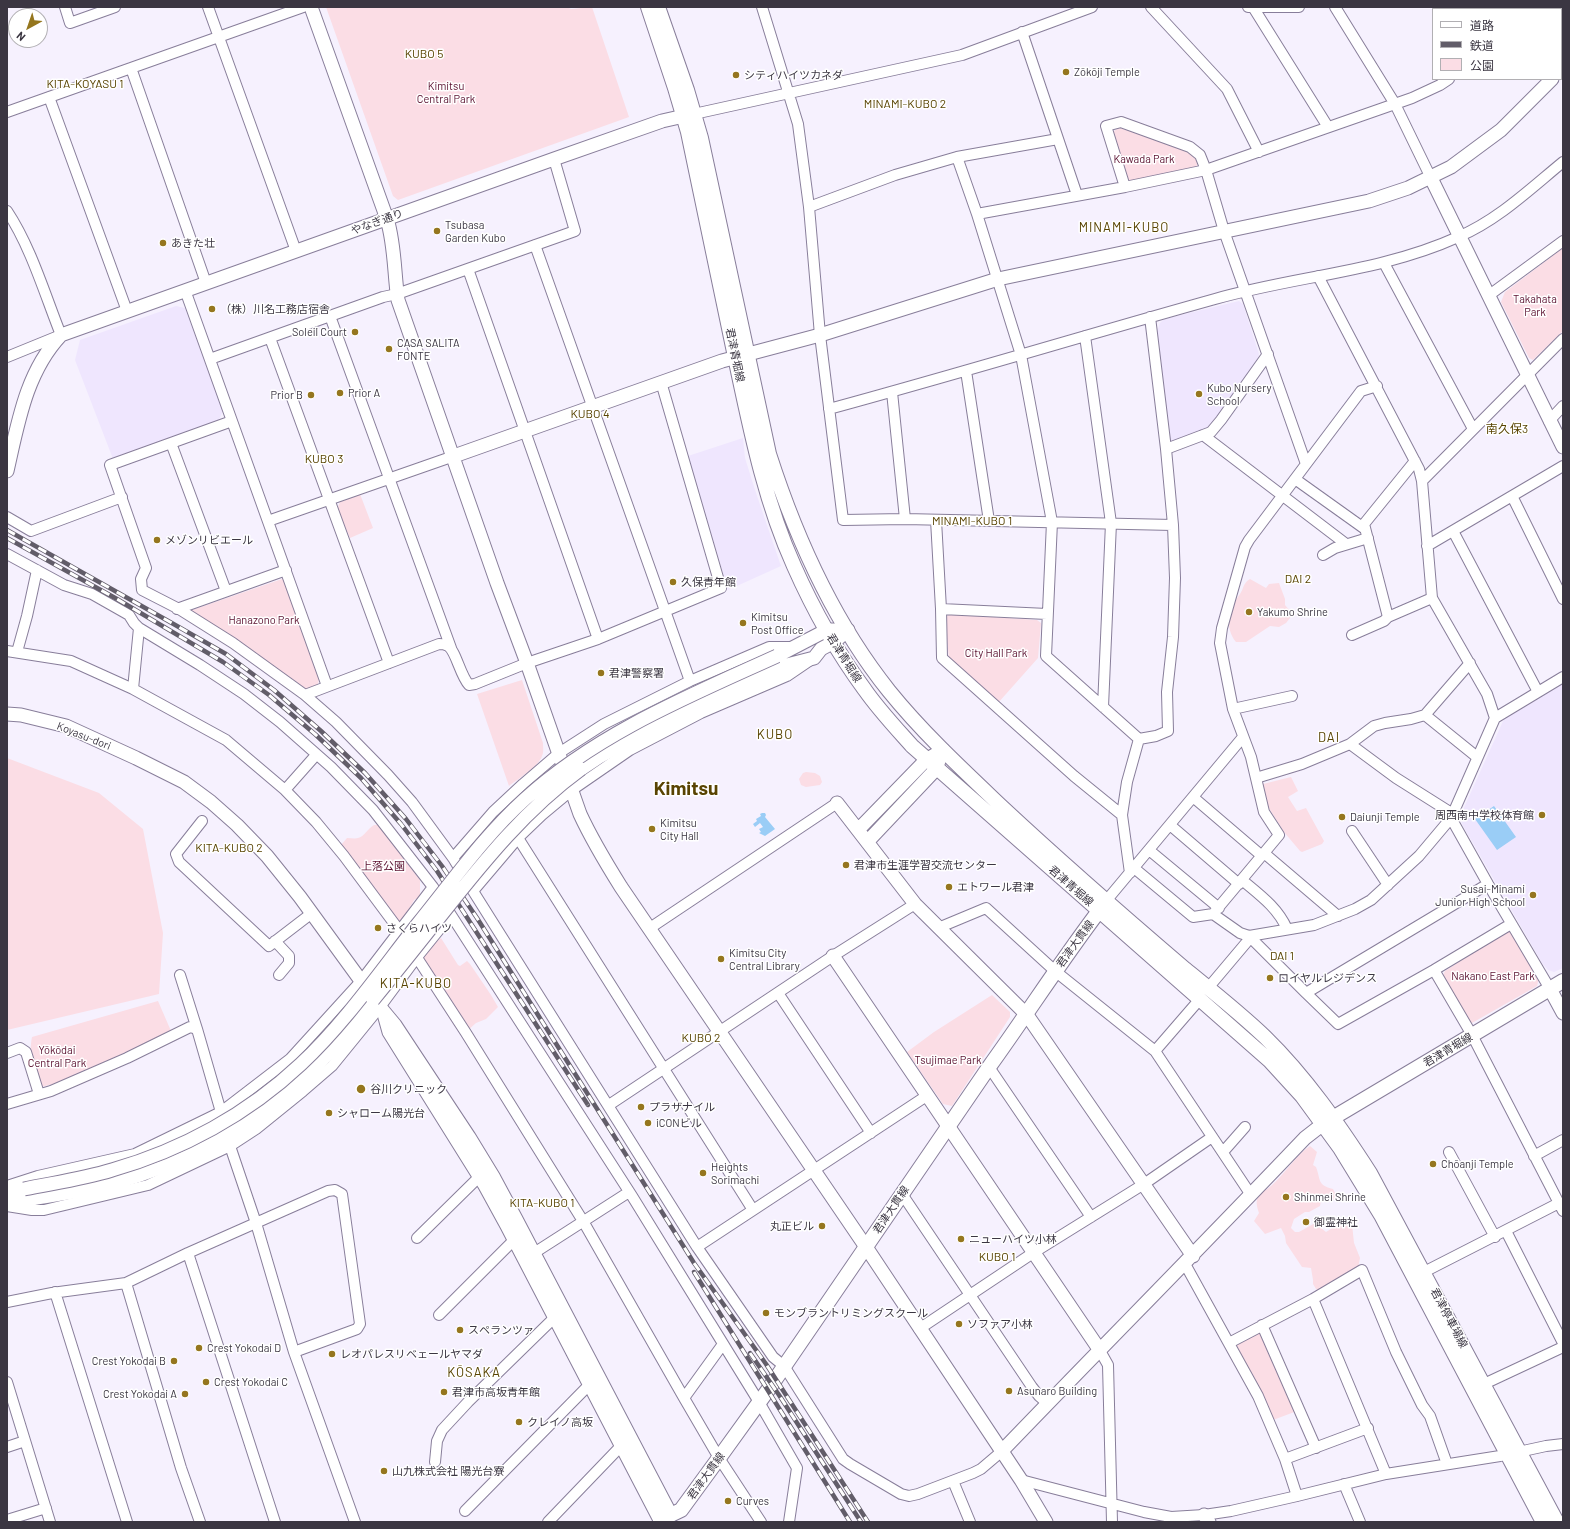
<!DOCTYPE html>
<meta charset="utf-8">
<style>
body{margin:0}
#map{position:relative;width:1570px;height:1529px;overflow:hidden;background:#f6f1fe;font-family:Barlow,"Noto Sans JP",sans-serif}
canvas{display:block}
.frame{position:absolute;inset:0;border:8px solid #3b3642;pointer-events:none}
.legend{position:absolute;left:1432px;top:8px;width:130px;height:72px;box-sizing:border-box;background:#fff;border:1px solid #b1afb3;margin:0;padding:5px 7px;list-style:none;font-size:12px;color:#3b3642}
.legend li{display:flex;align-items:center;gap:8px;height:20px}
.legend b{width:20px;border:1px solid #b1afb3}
.north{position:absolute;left:8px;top:8px;width:40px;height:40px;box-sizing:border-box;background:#fff;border:1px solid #b1afb3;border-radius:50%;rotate:220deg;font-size:11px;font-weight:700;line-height:16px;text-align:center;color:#3b3642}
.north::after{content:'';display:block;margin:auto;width:14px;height:18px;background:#95761e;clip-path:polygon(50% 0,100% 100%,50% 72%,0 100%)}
</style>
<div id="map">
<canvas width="1570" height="1529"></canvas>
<div class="frame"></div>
<ul class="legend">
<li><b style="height:5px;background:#fff"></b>道路</li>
<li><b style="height:5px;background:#625d69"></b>鉄道</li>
<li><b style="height:11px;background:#fbdde5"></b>公園</li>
</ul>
<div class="north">N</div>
</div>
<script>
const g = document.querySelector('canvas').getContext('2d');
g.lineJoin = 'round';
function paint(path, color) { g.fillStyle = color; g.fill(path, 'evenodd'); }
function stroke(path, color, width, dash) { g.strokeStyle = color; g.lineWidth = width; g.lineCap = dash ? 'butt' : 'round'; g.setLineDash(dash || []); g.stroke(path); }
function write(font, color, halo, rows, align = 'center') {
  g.font = font + ' Barlow,"Noto Sans JP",sans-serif'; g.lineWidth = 3; g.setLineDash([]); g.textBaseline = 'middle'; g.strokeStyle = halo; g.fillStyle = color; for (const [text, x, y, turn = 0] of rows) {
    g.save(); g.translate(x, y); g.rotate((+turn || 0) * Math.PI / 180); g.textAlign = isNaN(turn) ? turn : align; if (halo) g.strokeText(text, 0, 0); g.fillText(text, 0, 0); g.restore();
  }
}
const built = new Path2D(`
 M 1239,301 L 1243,304 L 1259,354 L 1258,360 L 1211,428 L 1170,444 L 1156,334 L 1160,323 L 1164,319 Z
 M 176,306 L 185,308 L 223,411 L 219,420 L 115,460 L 113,459 L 75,360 L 80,340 Z
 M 743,438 L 745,458 L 755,490 L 781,566 L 728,590 L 688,456 Z
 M 1563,684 L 1563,968 L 1554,972 L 1548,970 L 1542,963 L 1463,826 L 1461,820 L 1462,812 L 1504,719 Z`);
const green = new Path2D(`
 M 326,7 L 567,7 L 571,9 L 592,7 L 629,117 L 398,200 L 393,196 Z
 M 1120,128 L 1186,150 L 1197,157 L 1197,168 L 1129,182 L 1113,133 L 1115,130 Z
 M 1563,248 L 1563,331 L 1533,360 L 1529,358 L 1501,302 L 1505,292 Z
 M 360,494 L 373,528 L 350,538 L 337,509 L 340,502 Z
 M 282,579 L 285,581 L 319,679 L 318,684 L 305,691 L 191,614 L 192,610 Z
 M 1250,579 L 1266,588 L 1269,584 L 1279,583 L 1285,599 L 1285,605 L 1291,612 L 1290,618 L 1286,623 L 1279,627 L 1270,626 L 1246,642 L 1236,642 C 1224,627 1229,608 1240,594 C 1244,588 1243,583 1250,579 Z
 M 949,614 L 1037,620 L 1041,623 L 1038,658 L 998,703 L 949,659 L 945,619 Z
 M 522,680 L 543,743 C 543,748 544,752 542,756 C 539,766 518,779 509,786 L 477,694 Z
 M 7,758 L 99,793 L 143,829 L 163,933 L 159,994 L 7,1030 Z
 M 806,772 L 815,773 L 820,776 L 822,782 L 820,785 L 806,787 L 801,785 L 799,779 L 803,773 Z
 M 1291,777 L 1298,791 L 1288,797 L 1297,811 L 1306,808 L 1324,841 L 1322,844 L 1302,852 L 1300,851 L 1284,832 L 1265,802 L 1263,784 Z
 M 374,825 L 378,825 L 420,880 L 420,896 L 418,899 L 415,899 C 408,908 408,918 396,923 L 341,845 L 347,838 C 351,838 355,839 358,838 C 364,837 368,828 374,825 Z
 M 1507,931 L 1511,931 L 1539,978 L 1537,986 L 1472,1023 L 1470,1022 L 1444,979 L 1443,975 L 1445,971 Z
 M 441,938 L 458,965 L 460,966 L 467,961 L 470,964 L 491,995 L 498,1007 L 486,1019 L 476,1023 L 466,1032 C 463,1031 460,1030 457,1028 C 446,1019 429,975 422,959 L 426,955 L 427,950 Z
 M 992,995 L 1010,1012 L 1010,1017 L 952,1106 L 943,1104 L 907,1052 L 934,1032 Z
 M 158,1001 L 171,1031 L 65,1081 L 41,1087 C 34,1069 28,1057 32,1037 Z
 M 1310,1146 L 1317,1152 L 1313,1165 L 1316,1167 C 1321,1180 1317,1185 1333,1189 L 1336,1195 L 1332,1202 L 1321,1200 L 1320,1206 L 1309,1212 L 1305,1212 L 1294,1219 L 1291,1228 L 1295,1232 L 1299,1232 L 1315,1223 L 1326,1232 L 1339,1224 L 1349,1220 L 1352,1224 L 1354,1243 L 1360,1258 L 1358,1268 L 1319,1291 L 1316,1289 L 1313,1284 L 1313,1280 L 1311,1268 L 1302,1267 L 1286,1243 L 1285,1236 L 1281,1228 L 1265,1234 L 1254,1221 L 1259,1213 C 1257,1207 1255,1201 1259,1195 C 1262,1191 1267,1190 1271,1186 C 1285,1174 1295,1156 1310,1146 Z
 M 1262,1330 L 1297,1411 L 1273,1420 L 1235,1347 L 1236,1342 Z`);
const water = new Path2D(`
 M 1494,806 L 1516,837 L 1497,850 L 1475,819 Z
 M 762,813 L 765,813 L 766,815 L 765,817 L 775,829 L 765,836 L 759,833 L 761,832 L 759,829 L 763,827 L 760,823 L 755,827 L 753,824 L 757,821 L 756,819 L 761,816 L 760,814 Z`);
const minor = new Path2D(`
 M 65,7 L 70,23 L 115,7
 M 208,7 L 296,251
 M 762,7 L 798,124 L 809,207 L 820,335 L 843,520 L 905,519 L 1173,525
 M 1151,7 L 1227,89 L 1259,152
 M 1248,7 L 1299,7
 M 1253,7 L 1328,127
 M 1335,7 L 1395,104 L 1431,178
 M 1489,7 L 1494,9
 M 1022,32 L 1077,195
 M 131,68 L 206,283
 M 49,97 L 127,311
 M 7,112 L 303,7
 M 694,114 L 962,55 L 1092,7
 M 957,157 L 977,214 L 1021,355 L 1052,522 L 1046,656 L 1139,739
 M 1125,187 L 1106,126 L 1121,122 L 1190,147 L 1200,155 L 1206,170 L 1224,231 L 1306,464
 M 809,207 L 895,175 L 957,157 L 1058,139
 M 7,211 C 31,247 45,295 61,335 L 7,357
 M 977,214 L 1125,187 L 1206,170 L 1412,98 L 1440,85 L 1449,79
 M 535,245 L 690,681
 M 1384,263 L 1473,429
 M 468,269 L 598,639
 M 1318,276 L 1419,469 L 1422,481 L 1432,598 L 1487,694 L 1495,718
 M 185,290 L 327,686
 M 1488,296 L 1563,241
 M 330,316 L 451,648
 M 1085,336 L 1111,523 L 1103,707
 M 270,338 L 389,663
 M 210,359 L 383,297 L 397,294 L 575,231 L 554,159
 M 966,371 L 989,521
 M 892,392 L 905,519
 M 829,409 C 958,374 1086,335 1215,299 C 1295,276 1381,272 1458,237 C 1498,220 1530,189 1563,162
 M 232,421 L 110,465 L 146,568 L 141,579 L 142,590 L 179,609 L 233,643 L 305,695 L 336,722 L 388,775 L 412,802 L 453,858 L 473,891 L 697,1247 L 773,1357 L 784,1366 L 843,1459 L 850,1464 L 901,1494 L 909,1496 L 918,1494 L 973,1473 L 981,1469 L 1001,1452
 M 1549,421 L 1563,406
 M 1203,435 L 1346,544
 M 171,443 L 226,591
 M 1166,449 L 1211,432 L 1221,420 L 1268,354
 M 1295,479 L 1365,529
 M 1422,481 L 1563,339
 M 1512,496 L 1563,599
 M 7,517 L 31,531 L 122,497
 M 936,520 L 941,609 L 942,658 L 1074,776 L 1122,815
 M 268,521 L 454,456
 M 1453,531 L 1538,692
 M 1427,546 L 1563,466
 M 7,554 L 64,585 L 92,594 L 129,615 L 134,623 L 139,628 L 200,665 L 244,694 L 280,722 L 331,767 L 373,810 L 433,887 L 632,1196 L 759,1402 L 797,1468 L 789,1522
 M 1323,555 L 1335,548 L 1368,538
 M 177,609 L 286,570
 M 941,609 L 1047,614
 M 1388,617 L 1364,524 L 1415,461
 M 1352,635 L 1384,621 L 1388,617 L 1432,598
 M 7,651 L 71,661 L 133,689 L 226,740 L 285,790 L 316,822 L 344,856 L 399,930 L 466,1033 L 583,1221 L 684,1398 L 719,1458 L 761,1522
 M 17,652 L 27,616 L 37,570
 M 133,689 L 139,628
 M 305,695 L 439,644 C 442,644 445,644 448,646 C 456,651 460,675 469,685 L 475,684 L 527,663 L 598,639 L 721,588 L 661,382
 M 1233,709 L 1292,696
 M 1425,715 L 1477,757
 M 1139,739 L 1156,736 L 1168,731 L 1167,692 L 1173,637 L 1175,578 L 1173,525 L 1166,449 L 1150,317
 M 1350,744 L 1396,778 L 1453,814
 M 1256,778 L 1302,764 L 1350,744 L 1374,726 L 1385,723 L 1411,719 L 1425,715 L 1470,663
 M 285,790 L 316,755
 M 1193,797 L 1262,856
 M 1451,818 L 1488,884 L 1550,989
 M 202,821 L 176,854 L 179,862 L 269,946 L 312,913
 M 1170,825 L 1239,884
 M 1352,831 L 1388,885
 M 518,838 L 753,1210
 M 1149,850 L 1219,908
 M 1264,853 L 1338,916
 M 453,858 L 493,812 L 523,784 L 559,753 L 604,724 L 690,681 L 769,647 L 792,647
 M 1134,868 L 1193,917 L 1213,914 L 1240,933 L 1249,936 L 1306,993 L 1488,884
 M 1130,873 L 1122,815 L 1127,782 L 1139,739
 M 1242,880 C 1260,895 1278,908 1287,929
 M 473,891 L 518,838 L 542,815 L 572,790 L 630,750 L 701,713 L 787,676 L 809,661
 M 1106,901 L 1243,737
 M 1213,914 L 1279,835 L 1264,812 L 1251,757 L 1233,709 L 1220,643 L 1222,628 L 1245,547 L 1249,540 L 1361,391 L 1377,386
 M 650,928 L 837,803
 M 938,928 L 986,908 L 1055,971 L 1155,1051 L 1251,1195
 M 1249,936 L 1314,925 L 1355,909 L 1371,900 L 1419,856 L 1451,818 L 1495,718 L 1563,677
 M 275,941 L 289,956 L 289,963 L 279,975
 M 1434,970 L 1472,1035 L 1563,1211
 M 180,975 L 197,1029
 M 1208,988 L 1251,937
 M 778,993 L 871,1133
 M 1306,993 L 1338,1024 L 1434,970 L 1511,924
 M 1155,1051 L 1200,999
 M 7,1053 L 20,1048 L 26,1052 L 39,1094
 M 989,1067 L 1091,1217
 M 7,1104 L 51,1091 L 127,1058 L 190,1027 L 197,1029 L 221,1112
 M 609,1105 L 833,956 L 915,904
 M 230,1146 L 256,1223 L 294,1352 L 355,1522
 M 1223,1152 L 1245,1127
 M 1449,1152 L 1495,1237
 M 1534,1156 L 1563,1140
 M 7,1186 L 38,1176 L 135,1154 L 221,1112 L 290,1059 L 361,981 L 433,887
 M 902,1194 L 1032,1387 L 1039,1396 L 1047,1403
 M 7,1206 L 32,1210 L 44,1210 L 148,1185 L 230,1146 L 256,1129 L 303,1091 L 332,1066 L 380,1007 L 417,957 L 451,915
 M 1506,1231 L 1563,1343
 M 417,1238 L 479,1177
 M 697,1247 L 928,1095
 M 188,1253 L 275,1522
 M 534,1253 L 629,1192
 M 1185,1264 L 1258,1396 L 1285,1459 L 1297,1496
 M 1424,1272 L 1559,1203
 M 126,1283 L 181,1468 L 200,1522
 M 55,1292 L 127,1522
 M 1313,1299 L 1386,1474
 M 7,1302 L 52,1293 L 126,1283 L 188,1253 L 328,1191 L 335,1190 L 342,1194 L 360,1324 L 357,1329 L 294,1352
 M 439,1315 L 514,1240
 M 1262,1325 L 1316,1448
 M 919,1329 L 1033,1253 L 1144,1184 L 1212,1137
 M 1229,1343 L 1313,1299 L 1362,1270 L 1396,1352 L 1422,1405 L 1430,1416 L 1447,1464
 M 1099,1349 L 1108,1365 L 1112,1522
 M 7,1382 L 50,1522
 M 1484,1384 L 1563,1347
 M 684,1398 L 723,1344
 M 7,1447 L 25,1441
 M 1285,1459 L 1368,1428
 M 435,1462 L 437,1441 L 442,1430 L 468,1402 L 554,1318
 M 1021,1480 L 1144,1512 L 1171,1517 L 1204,1515 L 1231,1511 L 1297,1496 L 1386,1474 L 1500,1456 L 1546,1446 L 1563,1444
 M 953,1481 L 970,1522
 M 1344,1484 L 1360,1522
 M 465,1511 L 589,1385
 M 7,1520 L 46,1508
 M 548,1522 L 621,1446`);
const tertiary = new Path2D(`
 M 311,7 L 387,219 C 395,245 394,273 398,300 L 497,583 L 527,663 L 580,814 C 592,840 606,863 621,887 L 866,1247 L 1021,1480 L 1046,1522
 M 1561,71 L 1563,69
 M 1431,178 L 1563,447
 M 454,456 L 722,361 L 820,335 L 998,279 L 1369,201 L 1408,188 L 1451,167 L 1501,130 L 1552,79
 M 7,471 C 18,423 26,372 61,335 L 554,159 L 662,121 L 693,114
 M 777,656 L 827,630 L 837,630
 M 7,714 L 21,715 L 66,726 L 136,758 L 184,782 L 211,802 L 237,825 L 267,856 L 300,897 L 380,1007 L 395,1025 L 469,1137 L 494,1178 L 516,1219 L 671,1515
 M 581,769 L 599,757 L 633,738 L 681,714 L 783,666 L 814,658 L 821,649 L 834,642 L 848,630
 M 837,803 L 915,904 L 1027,1015 L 1193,1256
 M 858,830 L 926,760 L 936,754
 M 868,841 L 936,769 L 943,750
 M 833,956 L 1099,1349
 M 1550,989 L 1563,1013
 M 384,1014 L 389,1032 L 484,1184 L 507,1226 L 660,1520
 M 7,1192 L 24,1189
 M 7,1204 C 42,1196 79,1193 114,1183 C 177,1166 240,1134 289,1091 C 321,1064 348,1033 373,1000
 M 1001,1452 C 1102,1347 1205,1243 1305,1138 L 1323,1124
 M 1204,1515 L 1209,1522`);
const secondary = new Path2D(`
 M 648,7 L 675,88 L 688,132 C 705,212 721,291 738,371 C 752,437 766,504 794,566 C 813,609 837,652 865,690 C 879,710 896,728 912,746 L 1270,1061 L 1302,1096 L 1340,1148 L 1381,1215 L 1543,1522
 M 658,7 L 687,90 L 701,138 L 769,454 C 796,538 833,621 889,691 C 923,733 963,770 1002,807 C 1062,863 1123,916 1185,969 C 1212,991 1240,1013 1265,1037 C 1306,1077 1339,1125 1370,1173 L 1557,1522
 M 1326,1122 L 1563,981
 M 661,1522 L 660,1520 L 681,1510 L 719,1458 L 768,1390 L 989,1067 C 1028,1013 1064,956 1105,903`);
const rail = new Path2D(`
 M 7,530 L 170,622 L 226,654 L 274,690 L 321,731 L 365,773 L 406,819 L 442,866 L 477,918 L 694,1263 L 766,1364 L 868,1522
 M 7,538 L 117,599 L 223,662 L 269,695 L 316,735 L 361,778 L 401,824 L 437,871 L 588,1105
 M 694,1272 L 850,1522
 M 750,1353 L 779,1395 L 861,1522`);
const tertiaryBridge = new Path2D(`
 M 373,1000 C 396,972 419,943 442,914 C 484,861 526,809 581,769
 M 24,1189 C 53,1183 83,1179 112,1170 C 182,1150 248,1114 301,1064 C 344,1024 380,972 417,925 C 452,882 484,836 525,799 C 598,733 689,696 777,656`);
const markers = [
 [1066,72,4,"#95761e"],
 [736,75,4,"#95761e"],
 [437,231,4,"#95761e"],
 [163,243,4,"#95761e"],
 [212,309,4,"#95761e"],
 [355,332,4,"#95761e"],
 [389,349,4,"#95761e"],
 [340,393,4,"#95761e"],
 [1199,394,4,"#95761e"],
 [311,395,4,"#95761e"],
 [157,540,4,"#95761e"],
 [673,582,4,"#95761e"],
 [1249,612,4,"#95761e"],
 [743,623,4,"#95761e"],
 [601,673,4,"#95761e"],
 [1542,815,4,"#95761e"],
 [1342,817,4,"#95761e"],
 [652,829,4,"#95761e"],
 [846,865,4,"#95761e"],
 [949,887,4,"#95761e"],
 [1533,895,4,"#95761e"],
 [378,928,4,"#95761e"],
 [721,959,4,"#95761e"],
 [1270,978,4,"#95761e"],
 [361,1089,5,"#95761e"],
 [641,1107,4,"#95761e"],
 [329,1113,4,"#95761e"],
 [648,1123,4,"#95761e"],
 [1433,1164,4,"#95761e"],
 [703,1173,4,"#95761e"],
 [1286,1197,4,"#95761e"],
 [1306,1222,4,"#95761e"],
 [822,1226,4,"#95761e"],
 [961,1239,4,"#95761e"],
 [766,1313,4,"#95761e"],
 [959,1324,4,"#95761e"],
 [460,1330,4,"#95761e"],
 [199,1348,4,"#95761e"],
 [332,1354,4,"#95761e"],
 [174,1361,4,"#95761e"],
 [206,1382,4,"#95761e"],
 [1009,1391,4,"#95761e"],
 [444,1392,4,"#95761e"],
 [185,1394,4,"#95761e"],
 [519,1422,4,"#95761e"],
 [384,1471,4,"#95761e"],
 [728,1501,4,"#95761e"]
];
const poiNames = [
 ["Zōkōji Temple",1074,72],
 ["シティハイツカネダ",744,75],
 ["Tsubasa",445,225],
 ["Garden Kubo",445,238],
 ["あきた壮",171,243],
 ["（株）川名工務店宿舎",220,309],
 ["Soleil Court",347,332,"right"],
 ["CASA SALITA",397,343],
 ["FONTE",397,356],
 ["Kubo Nursery",1207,388],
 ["School",1207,401],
 ["Prior A",348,393],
 ["Prior B",303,395,"right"],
 ["メゾンリビエール",165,540],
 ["久保青年館",681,582],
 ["Yakumo Shrine",1257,612],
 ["Kimitsu",751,617],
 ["Post Office",751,630],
 ["君津警察署",609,673],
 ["周西南中学校体育館",1534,815,"right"],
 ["Daiunji Temple",1350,817],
 ["Kimitsu",660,823],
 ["City Hall",660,836],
 ["君津市生涯学習交流センター",854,865],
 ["エトワール君津",957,887],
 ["Susai-Minami",1525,889,"right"],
 ["Junior High School",1525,902,"right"],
 ["さくらハイツ",386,928],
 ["Kimitsu City",729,953],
 ["Central Library",729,966],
 ["ロイヤルレジデンス",1278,978],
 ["谷川クリニック",370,1089],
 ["プラザナイル",649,1107],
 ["シャローム陽光台",337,1113],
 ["iCONビル",656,1123],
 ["Chōanji Temple",1441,1164],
 ["Heights",711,1167],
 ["Sorimachi",711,1180],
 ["Shinmei Shrine",1294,1197],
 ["御霊神社",1314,1222],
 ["丸正ビル",814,1226,"right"],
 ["ニューハイツ小林",969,1239],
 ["モンブラントリミングスクール",774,1313],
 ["ソファア小林",967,1324],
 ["スペランツァ",468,1330],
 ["Crest Yokodai D",207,1348],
 ["レオパレスリベェールヤマダ",340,1354],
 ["Crest Yokodai B",166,1361,"right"],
 ["Crest Yokodai C",214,1382],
 ["Asunaro Building",1017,1391],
 ["君津市高坂青年館",452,1392],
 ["Crest Yokodai A",177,1394,"right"],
 ["クレイノ高坂",527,1422],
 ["山九株式会社 陽光台寮",392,1471],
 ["Curves",736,1501]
];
const parkNames = [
 ["Kimitsu",446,86],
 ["Central Park",446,99],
 ["Kawada Park",1144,159],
 ["Takahata",1535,299],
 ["Park",1535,312],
 ["Hanazono Park",264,620],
 ["City Hall Park",996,653],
 ["上落公園",383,866],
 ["Nakano East Park",1493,976],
 ["Yōkōdai",57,1050],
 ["Central Park",57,1063],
 ["Tsujimae Park",948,1060]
];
const streetNames = [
 ["やなぎ通り",377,222,-20],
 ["君津青堀線",735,355,78],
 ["君津青堀線",844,658,58],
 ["Koyasu-dori",84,736,22],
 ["君津青堀線",1071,886,41],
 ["君津大貫線",1075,944,-54],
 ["君津青堀線",1448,1050,-31],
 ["君津大貫線",891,1210,-56],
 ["君津停車場線",1449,1318,62],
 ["君津大貫線",706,1476,-54]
];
const neighbourhoodNames = [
 ["KUBO 5",424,54],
 ["KITA-KOYASU 1",85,84],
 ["MINAMI-KUBO 2",905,104],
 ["KUBO 4",590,414],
 ["南久保3",1507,429],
 ["KUBO 3",324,459],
 ["MINAMI-KUBO 1",972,521],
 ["DAI 2",1298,579],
 ["KITA-KUBO 2",229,848],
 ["DAI 1",1282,956],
 ["KUBO 2",701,1038],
 ["KITA-KUBO 1",542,1203],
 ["KUBO 1",997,1257]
];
const quarterNames = [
 ["MINAMI-KUBO",1124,228],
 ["KUBO",775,735],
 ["DAI",1329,738],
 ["KITA-KUBO",416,984],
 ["KŌSAKA",474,1373]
];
const townNames = [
 ["Kimitsu",686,789]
];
paint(built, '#efe6fe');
paint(green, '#fbdde5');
paint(water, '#9acdf6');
stroke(minor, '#887e9a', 12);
stroke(tertiary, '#887e9a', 15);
stroke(secondary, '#887e9a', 16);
stroke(minor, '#fff', 10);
stroke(tertiary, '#fff', 13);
stroke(secondary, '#fff', 14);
stroke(rail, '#625d69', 4.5);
stroke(rail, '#fff', 3, [9]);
stroke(tertiaryBridge, '#887e9a', 15, []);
stroke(tertiaryBridge, '#fff', 13);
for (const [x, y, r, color] of markers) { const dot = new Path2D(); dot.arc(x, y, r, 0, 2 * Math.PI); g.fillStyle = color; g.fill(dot); stroke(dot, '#fff', 1.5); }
write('11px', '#3b3642', '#fff', poiNames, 'left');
write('11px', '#590f2e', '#fff', parkNames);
write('11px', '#3b3642', '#fff', streetNames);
write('12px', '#594402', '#fff', neighbourhoodNames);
g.letterSpacing = '1px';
write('13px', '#594402', '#fff', quarterNames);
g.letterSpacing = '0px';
write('bold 19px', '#594402', '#fff', townNames);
</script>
